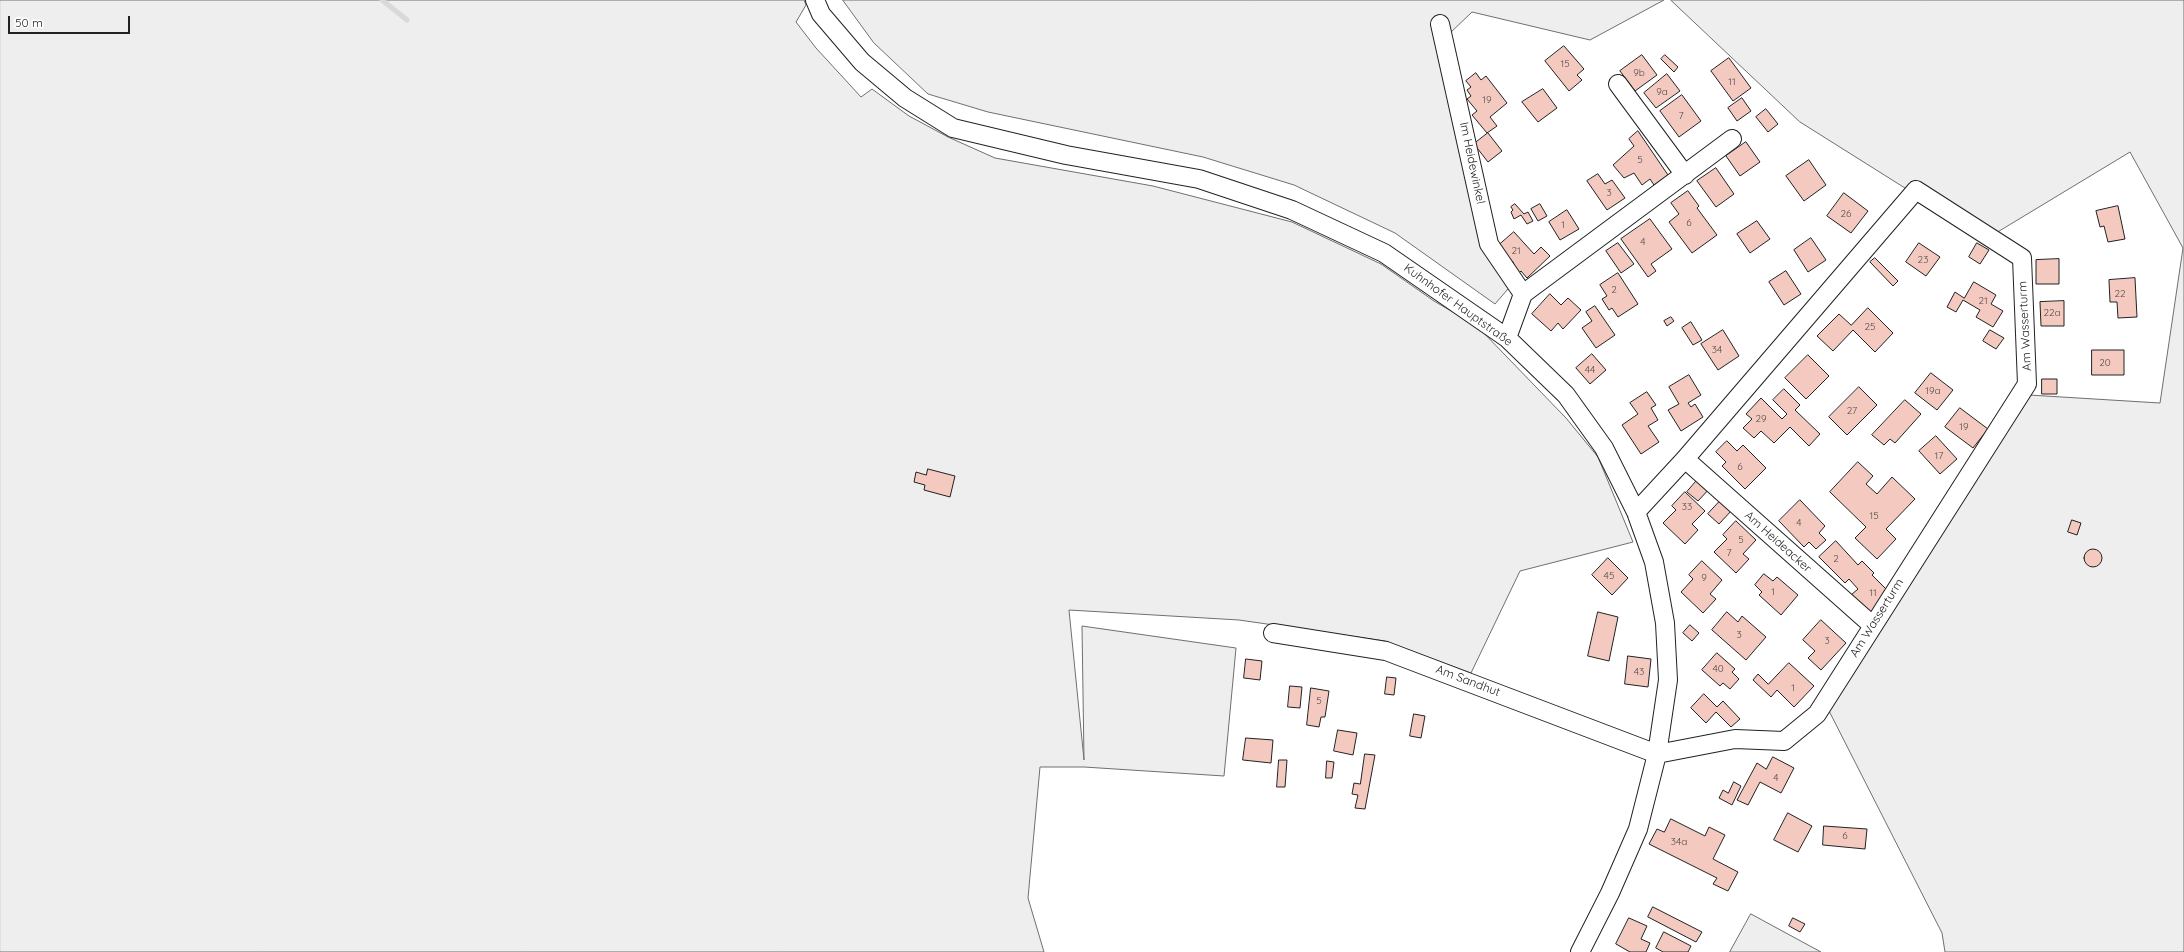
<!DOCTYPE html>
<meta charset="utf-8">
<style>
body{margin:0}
#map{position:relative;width:2184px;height:952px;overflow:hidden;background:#fff;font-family:Quicksand,sans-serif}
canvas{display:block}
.scale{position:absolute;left:8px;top:16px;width:122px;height:18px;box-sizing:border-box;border:2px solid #222;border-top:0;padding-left:5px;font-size:12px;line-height:14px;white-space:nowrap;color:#222;-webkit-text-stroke:3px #fff;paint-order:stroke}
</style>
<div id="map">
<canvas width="2184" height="952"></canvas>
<div class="scale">50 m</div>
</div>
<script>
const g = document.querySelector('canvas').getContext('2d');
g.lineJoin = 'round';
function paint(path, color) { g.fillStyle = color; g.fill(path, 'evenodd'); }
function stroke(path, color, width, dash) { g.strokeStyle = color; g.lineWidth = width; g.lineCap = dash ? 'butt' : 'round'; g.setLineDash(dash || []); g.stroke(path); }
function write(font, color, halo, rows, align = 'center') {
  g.font = font + ' Quicksand,sans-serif'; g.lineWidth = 3; g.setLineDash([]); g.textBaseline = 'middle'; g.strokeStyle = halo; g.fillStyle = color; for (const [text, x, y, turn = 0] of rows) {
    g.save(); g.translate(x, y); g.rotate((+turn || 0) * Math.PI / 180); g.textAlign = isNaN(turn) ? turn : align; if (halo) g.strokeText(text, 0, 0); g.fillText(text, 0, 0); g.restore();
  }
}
const green = new Path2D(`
 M 0,0 L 804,0 L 806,5 L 796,22 L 816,48 L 861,97 L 872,89 L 909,116 L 948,137 L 995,158 L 1153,186 L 1292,222 L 1381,264 L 1434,301 L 1477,326 L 1566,418 L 1598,457 L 1633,542 L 1520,571 L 1471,673 L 1385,641 L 1239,620 L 1069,610 L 1084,760 L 1082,626 L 1236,648 L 1224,776 L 1084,767 L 1040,767 L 1028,898 L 1044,952 L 0,952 Z
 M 843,0 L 1664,0 L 1590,40 L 1472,12 L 1448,35 L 1484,246 L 1514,282 L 1495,304 L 1395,233 L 1294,185 L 1203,157 L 988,112 L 928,94 L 874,43 Z
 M 1671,0 L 2184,0 L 2184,952 L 1945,952 L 1942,933 L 1826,705 L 2029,395 L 2160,403 L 2183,248 L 2130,152 L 1986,239 L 1800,122 Z
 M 1751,914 L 1821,952 L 1730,952 Z`);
const stream = new Path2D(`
 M 382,0 L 407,20`);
const building = new Path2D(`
 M 1564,46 L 1584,69 L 1577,75 L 1582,80 L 1569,91 L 1545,61 Z
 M 1642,55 L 1657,75 L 1635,91 L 1620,71 Z
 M 1665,55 L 1678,67 L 1674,72 L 1661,59 Z
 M 1729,58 L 1751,88 L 1733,101 L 1711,71 Z
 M 1476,73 L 1481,80 L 1486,76 L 1507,103 L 1490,117 L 1497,126 L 1487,133 L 1472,115 L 1477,111 L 1467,99 L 1471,96 L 1467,90 L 1471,87 L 1466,81 Z
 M 1667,74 L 1680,91 L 1656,108 L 1644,93 Z
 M 1543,89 L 1557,108 L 1538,122 L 1522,102 Z
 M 1682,95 L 1701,121 L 1679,137 L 1660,111 Z
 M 1742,98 L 1751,111 L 1737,121 L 1728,108 Z
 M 1766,109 L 1778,124 L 1768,132 L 1756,117 Z
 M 1638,131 L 1668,175 L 1654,185 L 1650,179 L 1642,185 L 1634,173 L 1624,178 L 1613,165 L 1634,146 L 1629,139 Z
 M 1488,133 L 1502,151 L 1488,162 L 1474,144 Z
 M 1746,142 L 1760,162 L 1740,176 L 1726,156 Z
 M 1809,160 L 1826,185 L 1804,201 L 1786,176 Z
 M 1716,168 L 1734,194 L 1716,207 L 1697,181 Z
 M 1598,174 L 1605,184 L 1612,180 L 1625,198 L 1607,210 L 1587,181 Z
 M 1688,191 L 1699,206 L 1697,208 L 1717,235 L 1692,253 L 1669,222 L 1679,214 L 1671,203 Z
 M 1844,193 L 1868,211 L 1851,233 L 1827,216 Z
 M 1515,204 L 1524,214 L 1528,212 L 1533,221 L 1527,224 L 1521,215 L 1514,219 L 1511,212 L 1513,210 L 1511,207 Z
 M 1540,204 L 1547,216 L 1538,221 L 1531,209 Z
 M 2118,206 L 2125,239 L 2108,242 L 2104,226 L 2100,227 L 2096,211 Z
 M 1567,210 L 1579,229 L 1560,240 L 1549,222 Z
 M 1650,219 L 1672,249 L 1651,264 L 1656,271 L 1648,277 L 1621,239 Z
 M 1757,221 L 1770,239 L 1750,253 L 1737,234 Z
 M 1514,232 L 1534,254 L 1541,247 L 1550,256 L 1527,278 L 1521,271 L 1518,274 L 1511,266 L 1514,263 L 1498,246 Z
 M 1811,238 L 1826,260 L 1808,272 L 1794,250 Z
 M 1618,243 L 1634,264 L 1621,273 L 1606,251 Z
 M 1919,243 L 1940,257 L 1926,276 L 1906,262 Z
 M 1977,243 L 1989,250 L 1980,264 L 1969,257 Z
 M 1875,258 L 1898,281 L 1893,286 L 1870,262 Z
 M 2059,259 L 2059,284 L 2036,284 L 2036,260 Z
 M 1786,271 L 1801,294 L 1784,305 L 1769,282 Z
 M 1618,273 L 1638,304 L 1618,317 L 1612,308 L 1609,310 L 1602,299 L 1607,296 L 1600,285 Z
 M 2135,278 L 2137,317 L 2118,318 L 2117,302 L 2110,302 L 2109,280 Z
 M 1974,282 L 1996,295 L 1991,304 L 2003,311 L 1993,327 L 1976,317 L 1980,310 L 1963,300 L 1956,312 L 1947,307 L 1955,292 L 1964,298 Z
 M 1550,294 L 1561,305 L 1568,298 L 1581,310 L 1563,329 L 1558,323 L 1551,331 L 1532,314 Z
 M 2064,301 L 2064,326 L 2041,326 L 2040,302 Z
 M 1595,306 L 1615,335 L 1596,348 L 1582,328 L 1592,321 L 1586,312 Z
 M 1868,308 L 1893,333 L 1875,352 L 1853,330 L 1833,351 L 1817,336 L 1839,314 L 1851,325 Z
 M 1671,317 L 1674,321 L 1667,326 L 1664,321 Z
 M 1691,322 L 1702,340 L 1693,345 L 1682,328 Z
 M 1723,330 L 1739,356 L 1718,370 L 1701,344 Z
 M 1990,330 L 2004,338 L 1996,349 L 1983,341 Z
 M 2092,350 L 2124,350 L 2124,375 L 2092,375 Z
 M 1592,354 L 1606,370 L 1590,384 L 1576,368 Z
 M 1808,355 L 1829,376 L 1806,399 L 1785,378 Z
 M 1931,373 L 1953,390 L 1937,410 L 1915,393 Z
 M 1689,375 L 1701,395 L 1688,403 L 1691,407 L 1695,404 L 1703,417 L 1681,431 L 1668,410 L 1679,404 L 1669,387 Z
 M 2042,379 L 2057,379 L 2057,394 L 2042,394 Z
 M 1859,387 L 1877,405 L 1847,435 L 1829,417 Z
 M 1784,389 L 1800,405 L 1795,410 L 1820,434 L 1809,446 L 1790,427 L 1774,443 L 1761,431 L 1754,438 L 1743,428 L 1752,419 L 1746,414 L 1761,398 L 1782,419 L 1787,414 L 1773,400 Z
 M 1647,392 L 1656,405 L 1651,408 L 1658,420 L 1648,426 L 1659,442 L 1641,454 L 1622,425 L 1638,414 L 1630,403 Z
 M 1905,400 L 1921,414 L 1895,443 L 1890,439 L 1884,445 L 1872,435 Z
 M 1960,408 L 1988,429 L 1973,448 L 1945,427 Z
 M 1936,436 L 1957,459 L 1940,474 L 1919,451 Z
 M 1727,441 L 1737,451 L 1743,445 L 1766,468 L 1745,489 L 1722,466 L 1726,462 L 1716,452 Z
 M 1858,462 L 1873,476 L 1866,484 L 1877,494 L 1892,477 L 1915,499 L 1886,529 L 1896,539 L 1877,559 L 1855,538 L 1866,527 L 1830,492 Z
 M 928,469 L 955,476 L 950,497 L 924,490 L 925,485 L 914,482 L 916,472 L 926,475 Z
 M 1699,478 L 1710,488 L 1698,501 L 1687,492 Z
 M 1685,492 L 1705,511 L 1692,524 L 1698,530 L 1685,544 L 1663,523 L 1676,510 L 1672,506 Z
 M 1721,500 L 1732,510 L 1719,524 L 1708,514 Z
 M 1800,500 L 1825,526 L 1819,533 L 1826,540 L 1816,549 L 1809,542 L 1804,547 L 1779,521 Z
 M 2072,520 L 2081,523 L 2077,535 L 2068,532 Z
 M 1736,521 L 1756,540 L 1743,554 L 1749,559 L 1736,573 L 1714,552 L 1727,539 L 1723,535 Z
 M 1836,541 L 1858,565 L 1862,561 L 1874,573 L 1872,575 L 1892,595 L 1871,615 L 1851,595 L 1858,589 L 1849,579 L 1845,583 L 1819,557 Z
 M2084 558a9 9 0 1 1 18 0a9 9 0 1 1-18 0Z
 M 1608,558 L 1628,578 L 1612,595 L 1592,575 Z
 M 1702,561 L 1722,580 L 1710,594 L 1716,599 L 1703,613 L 1681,592 L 1693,579 L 1689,575 Z
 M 1764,574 L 1773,581 L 1777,577 L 1798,595 L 1781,615 L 1759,595 L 1762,592 L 1755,585 Z
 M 1598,612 L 1618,617 L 1609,661 L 1588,656 Z
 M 1727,612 L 1738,622 L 1742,616 L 1766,637 L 1746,660 L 1712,630 Z
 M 1821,620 L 1846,643 L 1821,670 L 1808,658 L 1815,651 L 1803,640 Z
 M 1690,625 L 1699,633 L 1692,641 L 1683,633 Z
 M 1717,653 L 1735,669 L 1732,672 L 1739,679 L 1730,689 L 1723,683 L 1720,686 L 1702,670 Z
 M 1628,656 L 1651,659 L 1648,687 L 1625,684 Z
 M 1246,659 L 1262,661 L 1260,680 L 1244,678 Z
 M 1789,663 L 1814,686 L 1794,707 L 1777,690 L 1771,697 L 1753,680 L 1758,674 L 1768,684 Z
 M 1387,677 L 1396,678 L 1394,695 L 1385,694 Z
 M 1290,686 L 1302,687 L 1300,708 L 1288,707 Z
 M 1311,688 L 1329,691 L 1325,717 L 1321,717 L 1319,727 L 1307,725 Z
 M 1704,694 L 1717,707 L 1723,701 L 1740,719 L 1731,727 L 1716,712 L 1706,723 L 1691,708 Z
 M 1414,714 L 1425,716 L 1421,738 L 1410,736 Z
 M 1338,730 L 1357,733 L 1353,755 L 1334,751 Z
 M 1246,738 L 1273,740 L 1271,763 L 1243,760 Z
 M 1365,754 L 1375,755 L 1365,809 L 1355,808 L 1358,795 L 1352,794 L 1354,783 L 1360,784 Z
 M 1773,757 L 1794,768 L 1781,793 L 1760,782 L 1748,805 L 1737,800 L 1757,763 L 1766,769 Z
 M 1279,760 L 1287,760 L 1285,787 L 1277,787 Z
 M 1327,761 L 1334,762 L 1332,778 L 1326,778 Z
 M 1734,782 L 1741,786 L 1732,805 L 1719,798 L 1723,790 L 1728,793 Z
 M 1788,813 L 1812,826 L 1798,852 L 1774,840 Z
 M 1671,819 L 1705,836 L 1709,827 L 1725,835 L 1713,859 L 1738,872 L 1728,891 L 1713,884 L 1717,878 L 1649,844 L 1657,829 L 1664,832 Z
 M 1824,826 L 1867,829 L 1865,849 L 1823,845 Z
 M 1653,907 L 1702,932 L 1696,942 L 1648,917 Z
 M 1629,918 L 1647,926 L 1641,939 L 1650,943 L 1646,952 L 1630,952 L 1616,944 Z
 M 1793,918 L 1805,924 L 1800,932 L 1789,926 Z
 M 1664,932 L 1691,946 L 1688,952 L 1663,952 L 1656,948 Z`);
const minor = new Path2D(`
 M 815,0 L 821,14 L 862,62 L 905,98 L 953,128 L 1066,155 L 1199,179 L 1292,210 L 1384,253 L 1507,338 L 1566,395 L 1604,448 L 1636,512 L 1654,562 L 1665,623 L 1668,680 L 1657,754 L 1638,829 L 1610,893 L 1580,952
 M 1440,24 L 1489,244 L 1523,294
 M 1618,84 L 1685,175
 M 1507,338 L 1523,294 L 1732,139
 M 1685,459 L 1872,625
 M 1273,633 L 1386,651 L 1657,754 L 1735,739 L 1784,741 L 1817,714 L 2027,384 L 2022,258 L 1916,190 L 1685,459 L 1636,512`);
const numberNames = [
 ["15",1565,64],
 ["9b",1639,73],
 ["11",1732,82],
 ["9a",1662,92],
 ["19",1487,100],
 ["7",1681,116],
 ["5",1640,160],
 ["3",1609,193],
 ["26",1846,214],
 ["6",1689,223],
 ["1",1563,225],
 ["4",1643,242],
 ["21",1516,251],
 ["23",1923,260],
 ["2",1614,290],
 ["22",2120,294],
 ["21",1983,301],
 ["22a",2052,313],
 ["25",1870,327],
 ["34",1717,350],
 ["20",2105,363],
 ["44",1590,370],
 ["19a",1933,391],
 ["27",1852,411],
 ["29",1761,419],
 ["19",1964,427],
 ["17",1939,456],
 ["6",1740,467],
 ["33",1687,507],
 ["15",1874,516],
 ["4",1799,523],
 ["5",1741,540],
 ["7",1729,553],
 ["2",1836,559],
 ["45",1609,576],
 ["9",1704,578],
 ["1",1773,592],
 ["11",1873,593],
 ["3",1739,635],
 ["3",1827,641],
 ["40",1718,669],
 ["43",1639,672],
 ["1",1793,688],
 ["5",1319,701],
 ["4",1776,778],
 ["6",1845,836],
 ["34a",1679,842]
];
const streetNames = [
 ["Im Heidewinkel",1472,163,78],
 ["Kuhnhofer Hauptstraße",1458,305,36],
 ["Am Wasserturm",2025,326,-93],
 ["Am Heideacker",1778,542,42],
 ["Am Wasserturm",1877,618,-58],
 ["Am Sandhut",1468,681,21]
];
paint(green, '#eee');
stroke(green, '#6f6f6f', 1);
stroke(stream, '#d9d9d9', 5);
paint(building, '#f3c9c0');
stroke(building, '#222', 1);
stroke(minor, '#222', 20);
stroke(minor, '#fff', 18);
write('10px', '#564c4a', null, numberNames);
write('12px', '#222', '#fff', streetNames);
</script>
